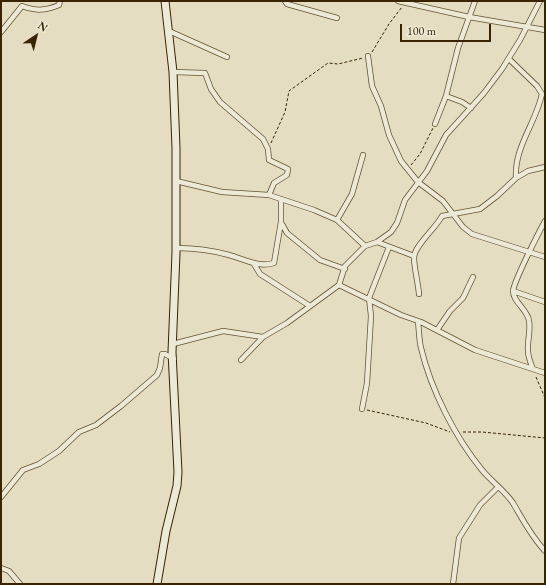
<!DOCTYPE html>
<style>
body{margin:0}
#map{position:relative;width:546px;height:585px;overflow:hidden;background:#e4ddc2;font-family:"EB Garamond",serif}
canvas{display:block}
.frame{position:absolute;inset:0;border:2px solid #392300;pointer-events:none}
.north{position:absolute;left:16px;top:16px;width:40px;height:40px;-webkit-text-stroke:3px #ede9d7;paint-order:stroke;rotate:35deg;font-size:11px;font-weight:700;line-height:16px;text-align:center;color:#392300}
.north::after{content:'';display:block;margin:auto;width:14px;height:18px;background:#392300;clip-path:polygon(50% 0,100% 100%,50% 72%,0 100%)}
.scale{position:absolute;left:400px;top:24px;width:91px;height:18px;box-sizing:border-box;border:2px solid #392300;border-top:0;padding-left:5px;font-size:12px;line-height:14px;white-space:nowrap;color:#392300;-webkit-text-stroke:3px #ede9d7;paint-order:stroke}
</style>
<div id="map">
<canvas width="546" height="585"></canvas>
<div class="frame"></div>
<div class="north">N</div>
<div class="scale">100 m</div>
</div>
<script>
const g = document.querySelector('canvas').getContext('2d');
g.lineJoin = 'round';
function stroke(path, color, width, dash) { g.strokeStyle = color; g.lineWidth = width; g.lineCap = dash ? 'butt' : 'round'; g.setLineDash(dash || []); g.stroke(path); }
const path = new Path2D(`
 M 372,52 L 389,24 L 402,7
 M 271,143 L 285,112 L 289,91 L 328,63 L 338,64 L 363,58
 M 411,165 L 420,154 L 433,128
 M 536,377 L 545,398
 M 367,410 L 426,423 L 450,432
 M 463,432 L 482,432 L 545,438`);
const street = new Path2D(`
 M 285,1 L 287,4 L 337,18
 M 398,1 L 469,17 L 545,30
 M 169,31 L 227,57
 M 1,32 L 22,6 C 35,11 45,11 59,5 L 60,1
 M 368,56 L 372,86 L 381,106 L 389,135 L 401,161 L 418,182 L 443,201 L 463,227 L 472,234 L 545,257
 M 173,72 L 205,73 L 211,89 L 220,102 L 263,139 L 268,149 L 269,160 L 288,169 L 287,175 L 274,183 L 269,195
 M 446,96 L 462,102 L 471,108
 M 435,124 L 446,96 L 458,48 L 475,1
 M 516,178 L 528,171 L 545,167
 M 176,181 L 222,192 L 269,195 L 314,210 L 337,220 L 352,194 L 363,155
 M 337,220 L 365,246
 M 282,224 L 287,233 L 320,260 L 345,269
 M 377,242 L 414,256
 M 176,248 C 194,248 211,250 229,255 C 244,259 258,268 274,263 L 281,222 L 281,200
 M 254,264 L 260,274 L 310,306
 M 339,285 L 401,315 L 421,322 L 475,350 L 545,373
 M 513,291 L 545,302
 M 419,294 C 418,282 414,268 414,257 C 415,245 436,228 442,216 L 480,209 L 497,196 L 516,178 C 514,147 536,123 542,94 L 537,86 L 509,59
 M 418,321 C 419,330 419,340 421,348 C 431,390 455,437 482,470 C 491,481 505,491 513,503 C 523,520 531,536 545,551
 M 437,330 L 450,311 L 463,298 L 473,277
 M 173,344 L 223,331 L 263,337 L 287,323 L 339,285 L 345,266 L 365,246 L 377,242 L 391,232 L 397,223 L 405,200 L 427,171 L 446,135 L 484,93 L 502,69 L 520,40 L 540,1
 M 241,360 L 263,337
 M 533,369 C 531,364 528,357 528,351 C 527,341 531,331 529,321 C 528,310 513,302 513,291 C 514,281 539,232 545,221
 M 362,409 L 367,383 L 371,316 L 369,298 L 389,247
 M 1,497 L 23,470 L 39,464 L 59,451 L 79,432 L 96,425 L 121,406 L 157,375 L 160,368 L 162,354 L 165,354 L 174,359
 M 1,568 L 9,571 L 20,584
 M 453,584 L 459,538 L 480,505 L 498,487`);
const secondary = new Path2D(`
 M 157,584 L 166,531 L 177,486 L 178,472 L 172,352 L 176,253 L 176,148 L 173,72 L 165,1`);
stroke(street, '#645230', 6);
stroke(secondary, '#392300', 9);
stroke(path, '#392300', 1, [3, 2]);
stroke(street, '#ede9d7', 4.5);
stroke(secondary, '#ede9d7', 7);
</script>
